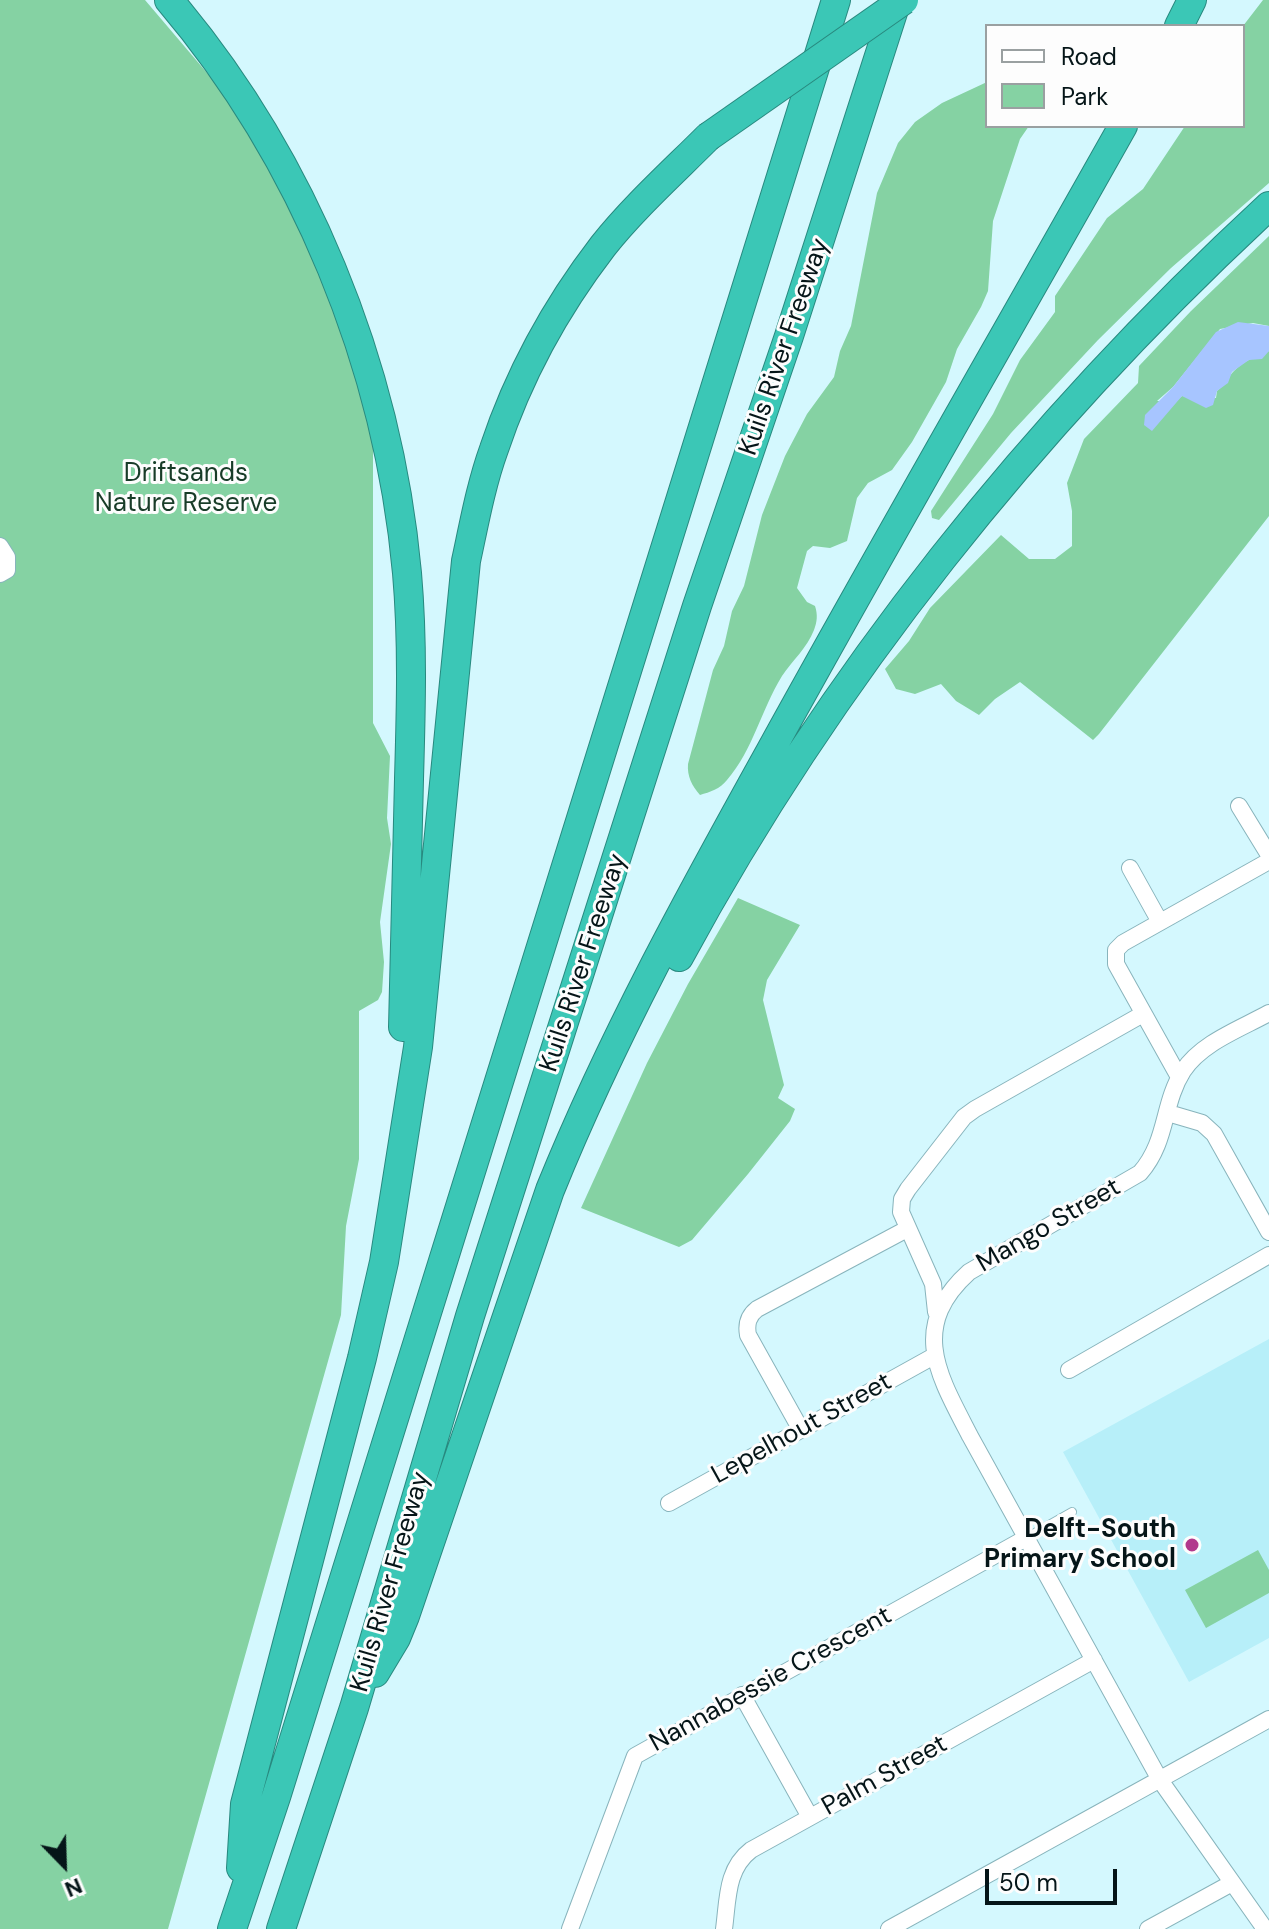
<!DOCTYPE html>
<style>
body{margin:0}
#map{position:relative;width:1269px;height:1929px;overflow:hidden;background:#d4f8fe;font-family:"DM Sans",sans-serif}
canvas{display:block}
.legend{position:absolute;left:985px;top:24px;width:260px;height:104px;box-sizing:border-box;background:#fdfdfd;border:2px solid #9aa0a1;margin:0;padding:10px 14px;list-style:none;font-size:24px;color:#051518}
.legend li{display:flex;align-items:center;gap:16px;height:40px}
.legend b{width:40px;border:2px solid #9aa0a1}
.north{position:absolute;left:24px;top:1825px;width:80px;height:80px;-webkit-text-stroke:6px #fdfdfd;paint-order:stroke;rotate:157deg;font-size:22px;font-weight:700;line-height:32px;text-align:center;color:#051518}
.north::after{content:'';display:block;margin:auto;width:28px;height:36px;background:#051518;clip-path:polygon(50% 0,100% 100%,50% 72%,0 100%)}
.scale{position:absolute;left:985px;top:1869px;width:132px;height:36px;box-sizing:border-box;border:4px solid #051518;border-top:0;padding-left:10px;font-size:24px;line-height:28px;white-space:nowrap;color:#051518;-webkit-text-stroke:6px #fdfdfd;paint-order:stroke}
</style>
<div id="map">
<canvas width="1269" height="1929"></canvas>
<ul class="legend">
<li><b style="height:10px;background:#fff"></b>Road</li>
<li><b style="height:22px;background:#85d2a3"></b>Park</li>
</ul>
<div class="north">N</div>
<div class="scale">50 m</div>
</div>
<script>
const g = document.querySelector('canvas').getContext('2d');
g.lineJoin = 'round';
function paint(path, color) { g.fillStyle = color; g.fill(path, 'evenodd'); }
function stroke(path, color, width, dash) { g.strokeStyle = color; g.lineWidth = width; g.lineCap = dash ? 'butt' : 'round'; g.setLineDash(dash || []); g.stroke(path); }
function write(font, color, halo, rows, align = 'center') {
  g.font = font + ' "DM Sans",sans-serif'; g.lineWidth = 6; g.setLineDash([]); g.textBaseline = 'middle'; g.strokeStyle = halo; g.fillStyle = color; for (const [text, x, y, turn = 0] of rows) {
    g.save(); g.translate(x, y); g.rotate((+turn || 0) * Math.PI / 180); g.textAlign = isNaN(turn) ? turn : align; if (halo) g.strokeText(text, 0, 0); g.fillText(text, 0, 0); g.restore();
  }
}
const built = new Path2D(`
 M 1269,1339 L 1269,1638 L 1189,1682 L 1063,1452 Z`);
const green = new Path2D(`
 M 0,0 L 145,0 L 236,107 L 373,360 L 373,723 L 390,756 L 387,818 L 391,844 L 380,922 L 384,962 L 382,992 L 378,1000 L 359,1011 L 359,1159 L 346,1226 L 341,1315 L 168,1929 L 0,1929 Z
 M 1263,0 L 1269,0 L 1269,183 L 1171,268 L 1098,340 L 1011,433 L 939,520 L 932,518 L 931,511 L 993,414 L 1020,360 L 1055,312 L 1055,296 L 1107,218 L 1143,189 L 1185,126 L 1243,126 L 1243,26 Z
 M 987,82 L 987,126 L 1029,126 L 1020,139 L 993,221 L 988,291 L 981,307 L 957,349 L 946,382 L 912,442 L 892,470 L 868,483 L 857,498 L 847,541 L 830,548 L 813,546 L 807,551 L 797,588 L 807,602 L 815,606 C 818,615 817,622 814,630 C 807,648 792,661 782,676 C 761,710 753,750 727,780 C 720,789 710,792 700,795 C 692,786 687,776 688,764 L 713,670 L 724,646 L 732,611 L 744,586 L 762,515 L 785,456 L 807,414 L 834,377 L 840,351 L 851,326 L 877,193 L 898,143 L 915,122 L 942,103 Z
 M 1269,236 L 1269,326 L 1253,323 L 1220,329 L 1173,387 L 1157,401 L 1176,401 L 1182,396 L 1216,398 L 1217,391 C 1228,382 1227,378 1234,371 C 1243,361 1257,356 1269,351 L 1269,516 L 1099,734 L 1093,740 L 1020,682 L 995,699 L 979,715 L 956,701 L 941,684 L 915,694 L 896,689 L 885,669 L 909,641 L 930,608 L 1001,535 L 1029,559 L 1055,559 L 1072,546 L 1072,511 L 1067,483 L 1084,439 L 1138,383 L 1139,366 L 1191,311 Z
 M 738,898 L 800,925 L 767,980 L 763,1000 L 784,1085 L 778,1098 L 795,1109 L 790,1121 L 748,1174 L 692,1240 L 679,1247 L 581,1208 L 647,1063 L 688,984 Z
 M 1258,1550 L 1269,1570 L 1269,1593 L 1206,1628 L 1185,1590 Z`);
const water = new Path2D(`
 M 1238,322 L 1269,326 L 1269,351 L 1262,359 L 1249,360 L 1232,372 L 1228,383 L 1217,391 L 1213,405 L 1206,408 L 1182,396 L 1152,431 L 1144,425 L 1145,415 L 1173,387 L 1216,332 Z`);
const service = new Path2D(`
 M 1026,1538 L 1072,1512`);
const minor = new Path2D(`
 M 0,546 L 7,557 L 7,570 L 0,574
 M 1239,806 L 1269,855
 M 1130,868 L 1160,922
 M 1179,1077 L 1116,964 L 1116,950 L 1123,943 L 1269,861
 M 1168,1113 L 1202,1123 L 1214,1134 L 1269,1232
 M 936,1312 L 933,1284 L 901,1212 L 902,1199 L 908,1189 L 964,1117 L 975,1109 L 1143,1014
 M 1069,1370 L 1269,1255
 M 801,1430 L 748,1335 C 746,1324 748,1316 757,1309 L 907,1229
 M 669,1503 L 934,1356
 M 742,1695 L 810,1817
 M 570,1929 L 635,1756 L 1026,1538
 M 724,1929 C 728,1900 726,1869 751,1850 L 1094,1660
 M 889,1929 L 1269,1719
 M 1148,1929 L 1232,1883
 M 1265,1929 L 1160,1780 L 970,1436 C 939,1376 908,1327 969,1272 L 1140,1173 C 1168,1141 1162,1104 1183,1071 C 1201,1043 1240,1029 1269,1013`);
const motorway = new Path2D(`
 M 169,0 C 304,159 388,365 407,573 C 413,641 411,710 409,779 C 407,862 405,944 403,1027
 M 1179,26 L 1192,0
 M 679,957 C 831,676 1034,423 1269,206
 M 375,1673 L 396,1638 L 405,1616 L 550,1190 C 612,1037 691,894 771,750 C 886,541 1006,334 1123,126
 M 241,1868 L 245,1804 L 362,1358 L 384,1262 L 418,1047 L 466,561 C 474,524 481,485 494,449 C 518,377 556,307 603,246 C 634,207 673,172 708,137
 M 232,1929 L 276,1797 L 836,0
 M 281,1929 L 354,1708 L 470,1316 L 697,606 L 789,336 L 897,0`);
const motorwayBridge = new Path2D(`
 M 708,137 L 904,0`);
const markers = [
 [1192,1545,8,"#b2398d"]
];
const streetNames = [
 ["Kuils River Freeway",785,347,-71],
 ["Kuils River Freeway",584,963,-72],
 ["Mango Street",1049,1226,-30],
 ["Lepelhout Street",802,1429,-29],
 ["Kuils River Freeway",391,1582,-74],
 ["Nannabessie Crescent",771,1680,-29],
 ["Palm Street",885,1776,-29]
];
const parkNames = [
 ["Driftsands",186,474],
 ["Nature Reserve",186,504]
];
const poiNames = [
 ["Delft-South",1176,1530],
 ["Primary School",1176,1560]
];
paint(built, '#b7eff9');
paint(green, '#85d2a3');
paint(water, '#a7c5ff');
stroke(service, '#88b4bc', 10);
stroke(minor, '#88b4bc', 18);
stroke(motorway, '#28897f', 30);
stroke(service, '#fff', 8);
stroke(minor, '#fff', 16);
stroke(motorway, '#3bc7b6', 28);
stroke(motorwayBridge, '#28897f', 30, []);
stroke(motorwayBridge, '#3bc7b6', 28);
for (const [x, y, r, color] of markers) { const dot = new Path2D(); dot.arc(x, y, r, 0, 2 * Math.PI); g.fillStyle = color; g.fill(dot); stroke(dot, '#fdfdfd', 3); }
write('26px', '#051518', '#fdfdfd', streetNames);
write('26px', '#183c28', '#fdfdfd', parkNames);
write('bold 26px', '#051518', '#fdfdfd', poiNames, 'right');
</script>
